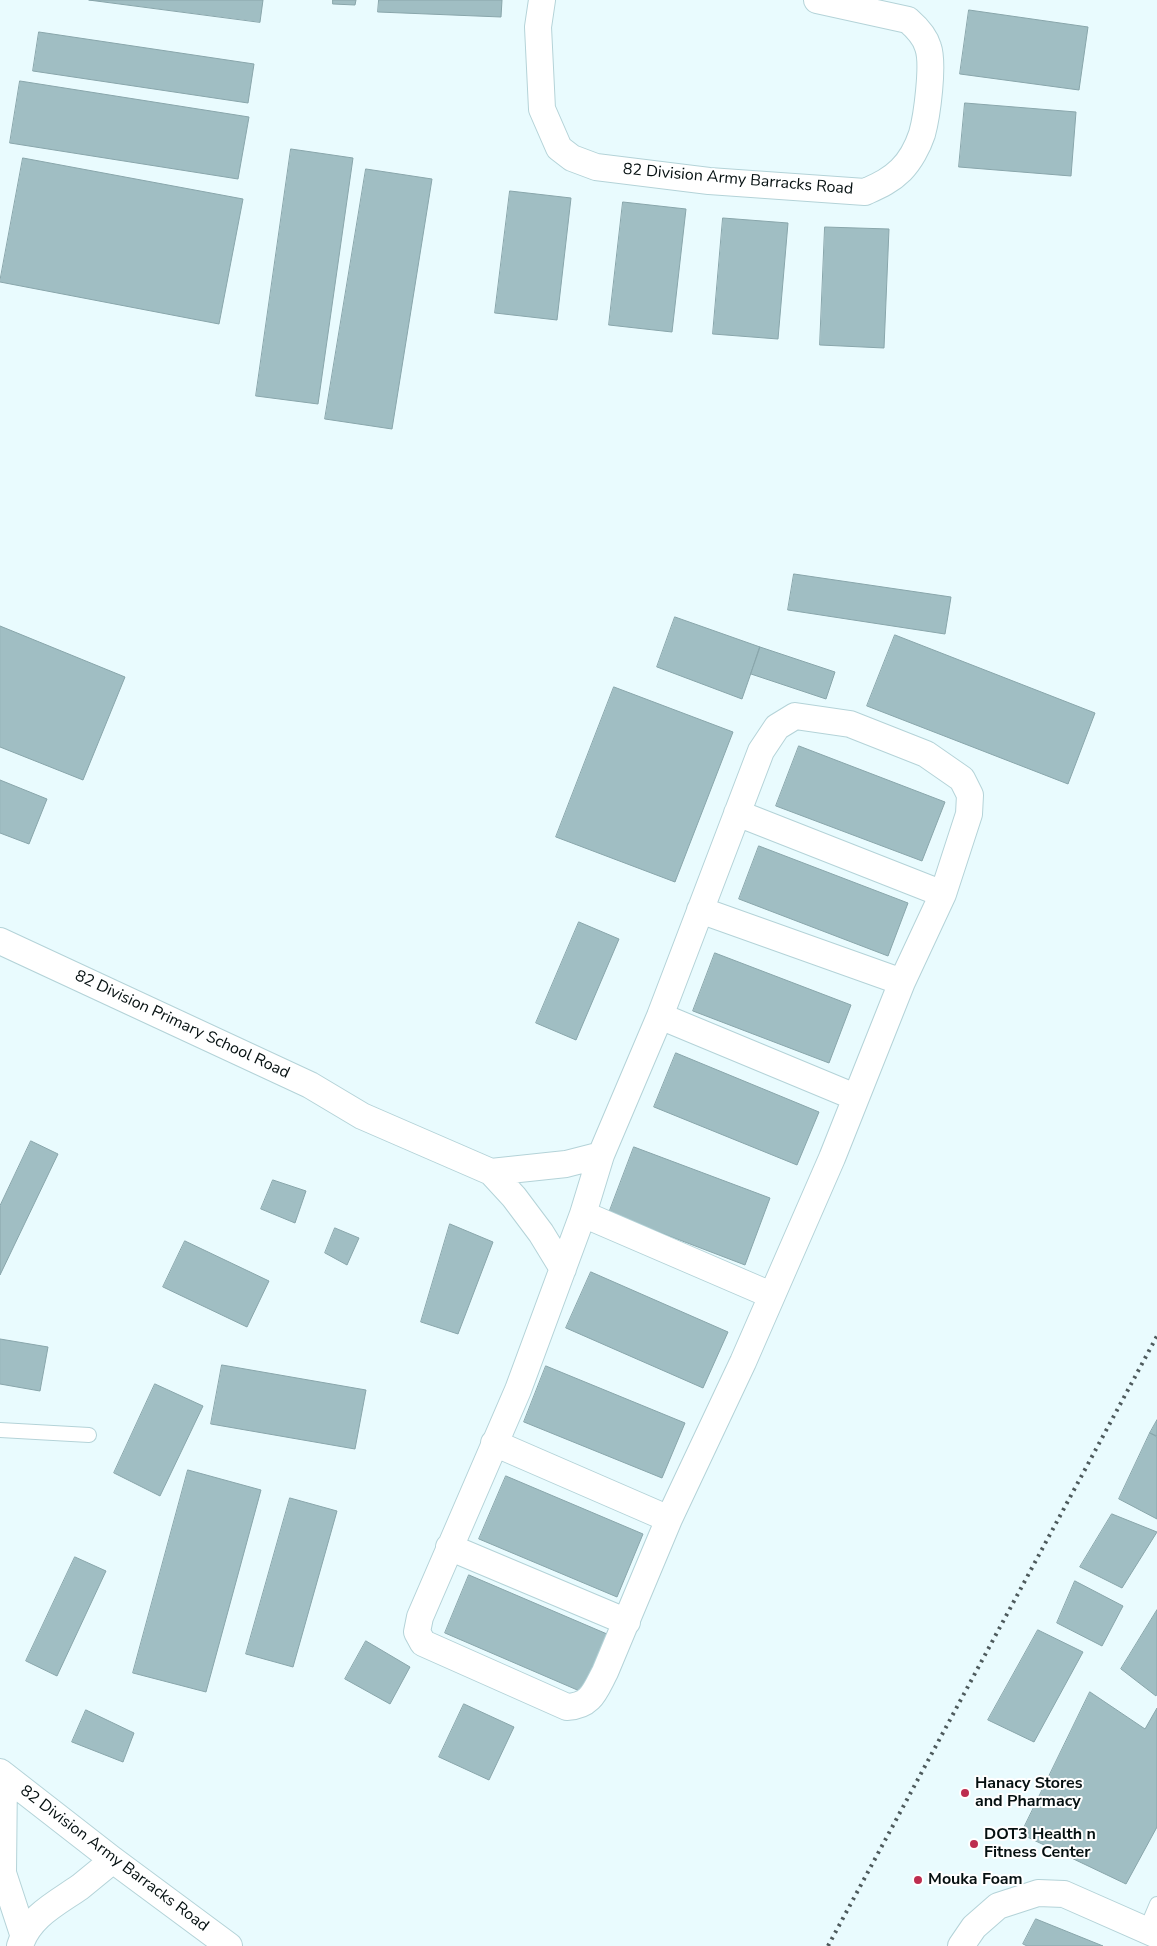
<!DOCTYPE html>
<style>
body{margin:0}
canvas{display:block;background:#e9fbfe}
</style>
<canvas width="1157" height="1946"></canvas>
<script>
const g = document.querySelector('canvas').getContext('2d');
g.lineJoin = 'round';
function paint(path, color) { g.fillStyle = color; g.fill(path, 'evenodd'); }
function stroke(path, color, width, dash) { g.strokeStyle = color; g.lineWidth = width; g.lineCap = dash ? 'butt' : 'round'; g.setLineDash(dash || []); g.stroke(path); }
function write(font, color, halo, rows, align = 'center') {
  g.font = font + ' "Nunito Sans",sans-serif'; g.lineWidth = 4; g.setLineDash([]); g.textBaseline = 'middle'; g.strokeStyle = halo; g.fillStyle = color; for (const [text, x, y, turn = 0] of rows) {
    g.save(); g.translate(x, y); g.rotate((+turn || 0) * Math.PI / 180); g.textAlign = isNaN(turn) ? turn : align; if (halo) g.strokeText(text, 0, 0); g.fillText(text, 0, 0); g.restore();
  }
}
const building = new Path2D(`
 M 89,0 L 263,0 L 260,22 Z
 M 333,0 L 356,0 L 355,5 L 333,4 Z
 M 379,0 L 502,0 L 501,17 L 378,12 Z
 M 969,10 L 1088,27 L 1079,90 L 960,74 Z
 M 39,32 L 254,64 L 248,103 L 33,71 Z
 M 20,81 L 249,117 L 238,179 L 10,143 Z
 M 965,103 L 1076,112 L 1071,176 L 959,167 Z
 M 291,149 L 353,158 L 318,404 L 256,396 Z
 M 23,158 L 243,199 L 219,324 L 0,282 Z
 M 366,169 L 432,179 L 392,429 L 325,419 Z
 M 510,191 L 571,198 L 557,320 L 495,313 Z
 M 623,202 L 686,209 L 672,332 L 609,325 Z
 M 723,218 L 788,223 L 778,339 L 713,334 Z
 M 825,227 L 889,229 L 884,348 L 820,345 Z
 M 794,574 L 951,597 L 945,634 L 788,610 Z
 M 675,617 L 760,647 L 742,699 L 657,667 Z
 M 0,626 L 125,677 L 83,780 L 0,747 Z
 M 895,635 L 1095,713 L 1068,784 L 867,706 Z
 M 760,647 L 835,672 L 826,699 L 751,674 Z
 M 614,687 L 733,732 L 675,882 L 556,837 Z
 M 799,746 L 945,802 L 922,861 L 776,806 Z
 M 0,780 L 47,799 L 29,844 L 0,833 Z
 M 759,846 L 908,903 L 888,956 L 739,899 Z
 M 579,922 L 619,939 L 576,1040 L 536,1023 Z
 M 715,953 L 851,1005 L 829,1063 L 693,1011 Z
 M 676,1053 L 819,1112 L 797,1165 L 654,1107 Z
 M 31,1141 L 58,1154 L 0,1275 L 0,1206 Z
 M 634,1147 L 770,1198 L 745,1265 L 609,1213 Z
 M 273,1180 L 306,1191 L 295,1223 L 261,1209 Z
 M 450,1224 L 493,1242 L 458,1334 L 421,1322 Z
 M 335,1228 L 359,1238 L 347,1265 L 325,1253 Z
 M 185,1241 L 269,1281 L 247,1327 L 163,1287 Z
 M 591,1272 L 728,1332 L 703,1388 L 566,1328 Z
 M 0,1339 L 48,1347 L 40,1391 L 0,1384 Z
 M 222,1365 L 366,1390 L 355,1449 L 211,1424 Z
 M 546,1366 L 685,1423 L 662,1478 L 524,1422 Z
 M 155,1384 L 203,1406 L 160,1496 L 114,1473 Z
 M 1157,1420 L 1157,1436 L 1150,1433 Z
 M 1150,1433 L 1157,1437 L 1157,1519 L 1119,1499 Z
 M 188,1470 L 261,1490 L 206,1692 L 133,1673 Z
 M 506,1476 L 643,1534 L 617,1597 L 479,1539 Z
 M 290,1498 L 337,1511 L 293,1667 L 246,1654 Z
 M 1112,1514 L 1157,1532 L 1122,1588 L 1080,1567 Z
 M 75,1557 L 106,1571 L 57,1676 L 26,1661 Z
 M 469,1575 L 607,1634 L 582,1692 L 445,1633 Z
 M 1075,1581 L 1123,1606 L 1102,1646 L 1057,1623 Z
 M 1157,1610 L 1157,1694 L 1156,1696 L 1121,1669 Z
 M 1038,1630 L 1083,1652 L 1034,1742 L 988,1720 Z
 M 366,1641 L 410,1667 L 390,1704 L 345,1679 Z
 M 1090,1692 L 1145,1729 L 1157,1708 L 1157,1827 L 1126,1884 L 1021,1834 Z
 M 464,1704 L 514,1727 L 489,1780 L 439,1757 Z
 M 86,1710 L 134,1733 L 123,1762 L 72,1742 Z
 M 1036,1919 L 1103,1946 L 1027,1946 L 1023,1944 Z`);
const lane = new Path2D(`
 M 0,1430 L 89,1435
 M 1146,1930 L 1157,1904`);
const street = new Path2D(`
 M 542,0 L 538,27 L 542,109 L 559,148 L 572,158 L 596,167 L 709,181 L 865,192 C 878,186 890,181 901,170 C 910,161 918,146 922,134 C 927,116 934,64 928,47 C 925,36 916,27 908,20 L 817,0
 M 737,813 L 943,894
 M 700,910 L 902,982
 M 0,941 L 310,1085 L 362,1116 L 491,1172 L 514,1197 L 541,1233 L 563,1269
 M 660,1016 L 855,1097
 M 491,1172 L 566,1164 L 601,1155
 M 583,1214 L 601,1155 L 660,1016 L 761,751 L 777,727 L 795,716 L 850,724 L 926,754 L 962,779 L 970,795 L 969,814 L 943,894 L 902,982 L 832,1158 L 743,1362 L 669,1519 L 605,1672 C 595,1691 591,1706 567,1707 L 423,1643 L 417,1632 L 420,1617 L 518,1390 L 583,1214 L 771,1295
 M 494,1443 L 669,1519
 M 449,1547 L 627,1622
 M 0,1772 L 113,1860 L 229,1946
 M 4,1775 L 3,1873 L 23,1934
 M 20,1946 C 28,1917 57,1903 80,1887 C 91,1878 102,1869 113,1860
 M 961,1946 L 974,1927 L 998,1906 L 1038,1893 L 1064,1894 L 1157,1935`);
const rail = new Path2D(`
 M 828,1946 L 1157,1336`);
const markers = [
 [965,1793,5,"#bd2d4f"],
 [974,1844,5,"#bd2d4f"],
 [918,1880,5,"#bd2d4f"]
];
const streetNames = [
 ["82 Division Army Barracks Road",738,180,5],
 ["82 Division Primary School Road",182,1025,25],
 ["82 Division Army Barracks Road",114,1859,37]
];
const poiNames = [
 ["Hanacy Stores",975,1784],
 ["and Pharmacy",975,1802],
 ["DOT3 Health n",984,1835],
 ["Fitness Center",984,1853],
 ["Mouka Foam",928,1880]
];
paint(building, '#a0bec3');
stroke(building, '#89a6ab', 1);
stroke(lane, '#b4d3d8', 16);
stroke(street, '#b4d3d8', 28);
stroke(lane, '#fff', 14);
stroke(street, '#fff', 26);
stroke(rail, '#4d5a5c', 4, [2.5, 5]);
for (const [x, y, r, color] of markers) { const dot = new Path2D(); dot.arc(x, y, r, 0, 2 * Math.PI); g.fillStyle = color; g.fill(dot); stroke(dot, '#fff', 2); }
write('16px', '#051011', '#fff', streetNames);
write('bold 16px', '#051011', '#fff', poiNames, 'left');
</script>
